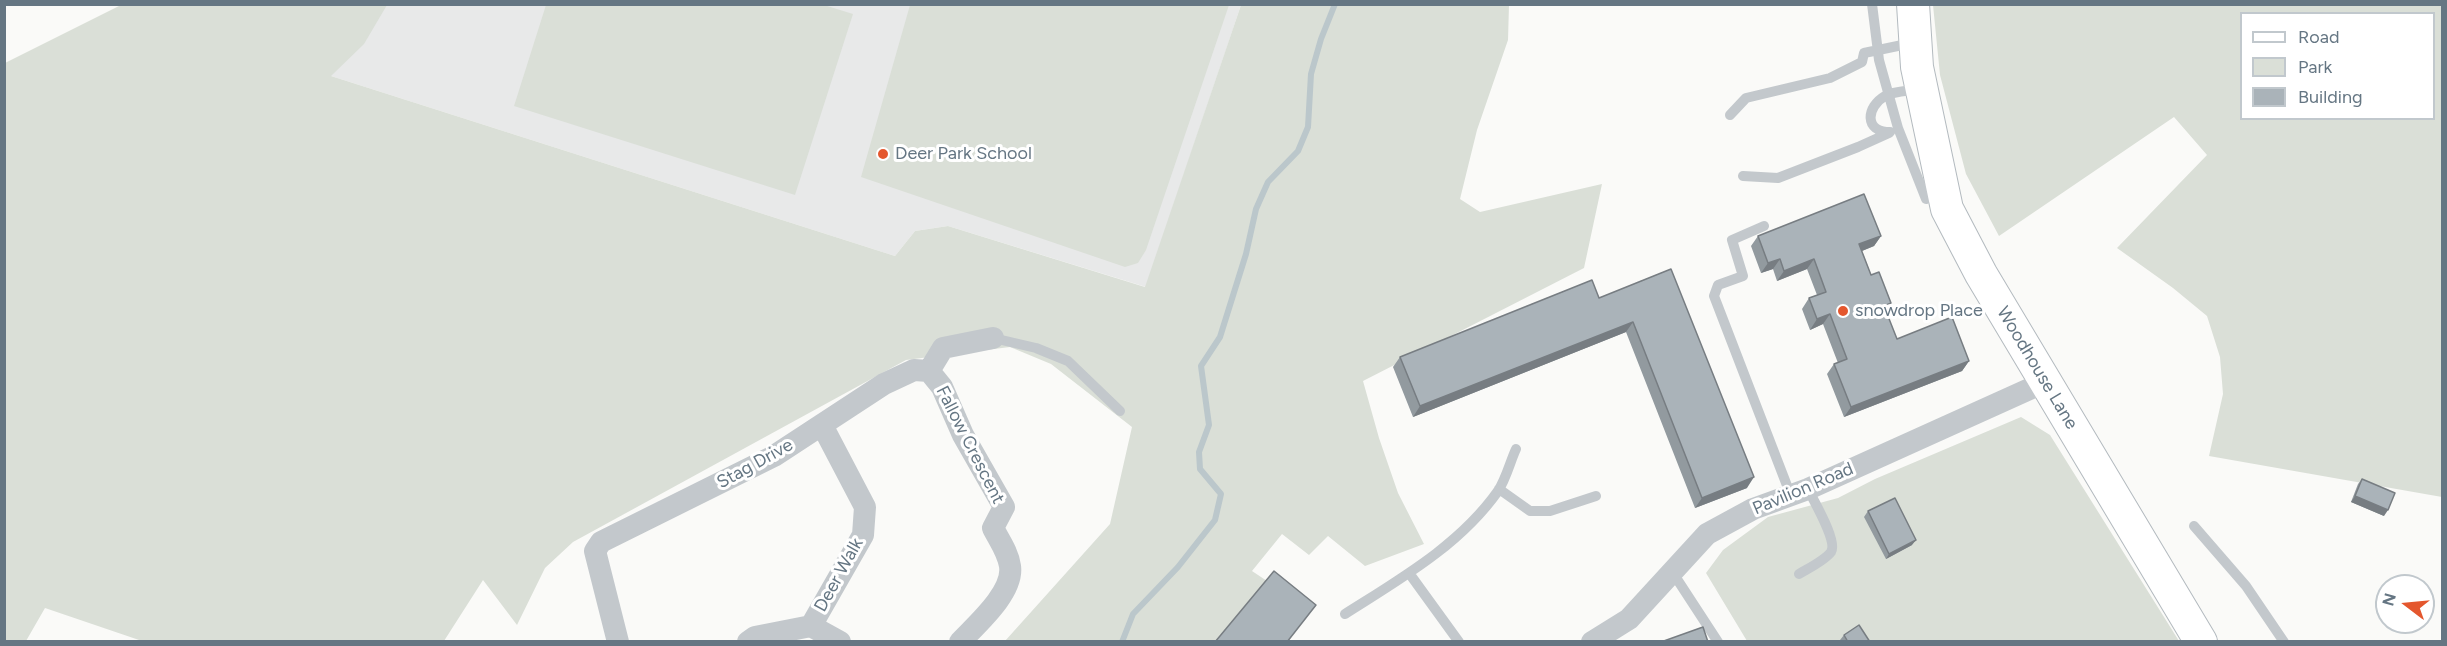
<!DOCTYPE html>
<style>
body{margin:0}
#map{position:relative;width:2447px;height:646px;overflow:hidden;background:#fafaf8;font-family:Figtree,sans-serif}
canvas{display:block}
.frame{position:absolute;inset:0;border:6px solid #657683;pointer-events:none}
.legend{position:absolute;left:2240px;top:12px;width:195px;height:108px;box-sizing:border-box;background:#fff;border:2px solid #c1c8cd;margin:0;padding:8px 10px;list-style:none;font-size:18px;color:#657683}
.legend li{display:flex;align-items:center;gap:12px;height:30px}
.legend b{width:30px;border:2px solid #c1c8cd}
.north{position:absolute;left:2375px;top:574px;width:60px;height:60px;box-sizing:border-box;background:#fff;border:2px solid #c1c8cd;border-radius:50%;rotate:286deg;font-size:16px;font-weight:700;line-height:24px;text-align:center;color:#657683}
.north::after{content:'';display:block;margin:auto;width:21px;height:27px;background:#e4572e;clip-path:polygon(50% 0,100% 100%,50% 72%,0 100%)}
</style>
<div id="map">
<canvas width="2447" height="646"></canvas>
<div class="frame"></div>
<ul class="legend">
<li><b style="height:8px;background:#fff"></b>Road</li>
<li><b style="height:16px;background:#dadfd7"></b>Park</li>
<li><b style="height:16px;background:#aab3b9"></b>Building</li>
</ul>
<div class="north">N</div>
</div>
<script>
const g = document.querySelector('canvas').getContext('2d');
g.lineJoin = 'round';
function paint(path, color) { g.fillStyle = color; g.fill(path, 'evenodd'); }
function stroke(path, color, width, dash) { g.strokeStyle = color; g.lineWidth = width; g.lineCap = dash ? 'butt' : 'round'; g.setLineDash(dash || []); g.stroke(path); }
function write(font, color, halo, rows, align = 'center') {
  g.font = font + ' Figtree,sans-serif'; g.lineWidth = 6; g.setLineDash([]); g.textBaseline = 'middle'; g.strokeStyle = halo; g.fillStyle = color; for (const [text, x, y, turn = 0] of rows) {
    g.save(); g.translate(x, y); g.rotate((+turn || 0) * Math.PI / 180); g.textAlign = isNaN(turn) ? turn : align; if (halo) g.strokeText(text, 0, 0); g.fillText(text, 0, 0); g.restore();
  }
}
const built = new Path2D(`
 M 248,5 L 1241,5 L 1146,287 L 948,226 L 915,231 L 895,256 L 331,76 Z`);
const green = new Path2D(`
 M 121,5 L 387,5 L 364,44 L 331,76 L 895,256 L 915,231 L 948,226 L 1145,287 L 1241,5 L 1509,5 L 1508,40 L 1477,130 L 1460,199 L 1480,212 L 1602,184 L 1584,268 L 1363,381 L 1379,438 L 1398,493 L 1424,544 L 1365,566 L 1328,536 L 1309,555 L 1282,534 L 1252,571 L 1267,581 L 1217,641 L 1005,641 L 1110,524 L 1132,427 L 1051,364 L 1010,347 L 906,360 L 573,542 L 545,568 L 517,625 L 483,580 L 444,641 L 142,641 L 45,608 L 26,641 L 5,642 L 5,63 Z
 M 824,5 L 853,14 L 795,195 L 514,106 L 546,5 Z
 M 910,5 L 1229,5 L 1146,250 L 1138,263 L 1125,267 L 861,177 Z
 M 1933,5 L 2442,5 L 2442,497 L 2209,456 L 2223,394 L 2220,357 L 2207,316 L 2173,288 L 2117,248 L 2207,155 L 2174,117 L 1999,236 L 1966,174 L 1940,75 ZM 2242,14 L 2434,14 L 2434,118 L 2242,118 Z
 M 2021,417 L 2050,435 L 2179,641 L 1747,641 L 1706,573 L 1723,550 L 1768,517 L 1838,498 L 1875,479 Z`);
const stream = new Path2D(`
 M 1122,642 L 1133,614 L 1178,567 L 1215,520 L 1221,494 L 1200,469 L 1199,452 L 1209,425 L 1201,366 L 1220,337 L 1246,254 L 1256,209 L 1268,182 L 1298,151 L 1308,127 L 1311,74 L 1321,39 L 1335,4`);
const lane = new Path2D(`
 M 1872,4 L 1879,60 L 1898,128 L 1926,199
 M 1730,115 L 1746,98 L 1830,78 L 1862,62 L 1864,53 L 1912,43
 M 1890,132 C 1864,132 1866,107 1885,96 C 1894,91 1909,91 1919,89
 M 1743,176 L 1778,178 L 1858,147 L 1889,133
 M 1764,226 L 1732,240 L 1743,276 L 1718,285 L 1714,296 L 1791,496
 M 993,338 L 1036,348 L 1068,361 L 1120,411
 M 1499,489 L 1530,511 L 1550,511 L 1596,496
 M 2194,526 L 2246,586 L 2284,642
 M 1409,573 L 1459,642
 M 1673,573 L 1718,642
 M 1799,574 C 1809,568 1824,561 1831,552 C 1838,541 1813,500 1808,489
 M 1345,614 C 1400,579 1460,545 1498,491 C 1506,479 1510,462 1516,449`);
const street = new Path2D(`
 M 929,371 L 942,387 L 963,435 L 1004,507 L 993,528 C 999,540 1008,552 1010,566 C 1014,592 977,624 960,642
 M 811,626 L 863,535 L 865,507 L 822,425
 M 618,642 L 595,551 L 601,542 L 774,456 L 884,384 L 914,370 L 929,371 L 943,348 L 993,338
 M 748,642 L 755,637 L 811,626 L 840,642
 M 1592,642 L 1629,619 L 1707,534 L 1753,509 L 1808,489 L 2045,382`);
const secondary = new Path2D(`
 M 1913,4 L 1917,67 L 1947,209 L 1981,274 L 2201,642`);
const wall = new Path2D(`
 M 1758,236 L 1881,236 L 1874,246 L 1862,251 L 1871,275 L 1891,303 L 1886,311 L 1897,339 L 1969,361 L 1962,371 L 1844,417 L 1827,374 L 1834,364 L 1838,363 L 1823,324 L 1810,330 L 1802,309 L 1809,298 L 1817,295 L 1807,269 L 1777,281 L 1773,269 L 1761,273 L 1751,246 Z
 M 1671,269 L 1747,488 L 1695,508 L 1626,332 L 1413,417 L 1393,367 L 1400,357 L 1599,298 Z
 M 2362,479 L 2384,516 L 2351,502 L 2358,484 Z
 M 1868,511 L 1912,545 L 1886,559 L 1864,517 Z
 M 1844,635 L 1870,642 L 1841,642 L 1840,640 Z`);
const shadedWall = new Path2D(`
 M 1881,236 L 1874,246 L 1852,255 L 1859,244 Z
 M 1780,259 L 1773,269 L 1761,273 L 1768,263 Z
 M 1814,259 L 1807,269 L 1777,281 L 1784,271 Z
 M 1891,303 L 1884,313 L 1884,306 Z
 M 1830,314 L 1823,324 L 1810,330 L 1817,319 Z
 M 1633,322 L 1626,332 L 1413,417 L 1420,406 Z
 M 1969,361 L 1962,371 L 1844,417 L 1851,407 Z
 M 1754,477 L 1747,488 L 1695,508 L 1702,498 Z
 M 2355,496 L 2388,510 L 2384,516 L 2351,502 Z
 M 1916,540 L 1912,545 L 1886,559 L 1889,554 Z`);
const building = new Path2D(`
 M 1864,194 L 1881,236 L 1859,244 L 1871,275 L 1879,272 L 1891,303 L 1884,306 L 1897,339 L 1952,317 L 1969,361 L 1851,407 L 1834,364 L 1847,359 L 1830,314 L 1817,319 L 1809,298 L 1826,292 L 1814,259 L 1784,271 L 1780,259 L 1768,263 L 1758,236 Z
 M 1671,269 L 1754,477 L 1702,498 L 1633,322 L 1420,406 L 1400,357 L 1592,280 L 1599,298 Z
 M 2362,479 L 2395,493 L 2388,510 L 2355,496 Z
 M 1895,498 L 1916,540 L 1889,554 L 1868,511 Z
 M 1274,571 L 1316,605 L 1287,642 L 1215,642 Z
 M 1859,625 L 1870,642 L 1848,642 L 1844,635 Z
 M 1703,627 L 1708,642 L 1661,642 Z`);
const markers = [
 [883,154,6,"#e4572e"],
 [1843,311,6,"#e4572e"]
];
const poiNames = [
 ["Deer Park School",895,154],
 ["snowdrop Place",1855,311]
];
const streetNames = [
 ["Woodhouse Lane",2037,368,59],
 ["Fallow Crescent",970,445,63],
 ["Stag Drive",755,464,-29],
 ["Pavilion Road",1803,489,-23],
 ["Deer Walk",839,575,-61]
];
paint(built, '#e8e9e9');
paint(green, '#dadfd7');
stroke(stream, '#bbc7cb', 6);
stroke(secondary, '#b3babf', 34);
stroke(lane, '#c3c8cc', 10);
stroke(street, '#c3c8cc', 22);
stroke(secondary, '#fff', 32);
paint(wall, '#929a9f');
paint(shadedWall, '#777d82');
paint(building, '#aab3b9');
stroke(building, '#777d82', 1.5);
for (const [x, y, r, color] of markers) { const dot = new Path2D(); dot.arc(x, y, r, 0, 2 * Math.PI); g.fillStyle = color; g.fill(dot); stroke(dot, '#fff', 2); }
write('18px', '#657683', '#fff', poiNames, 'left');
write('18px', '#657683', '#fff', streetNames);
</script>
